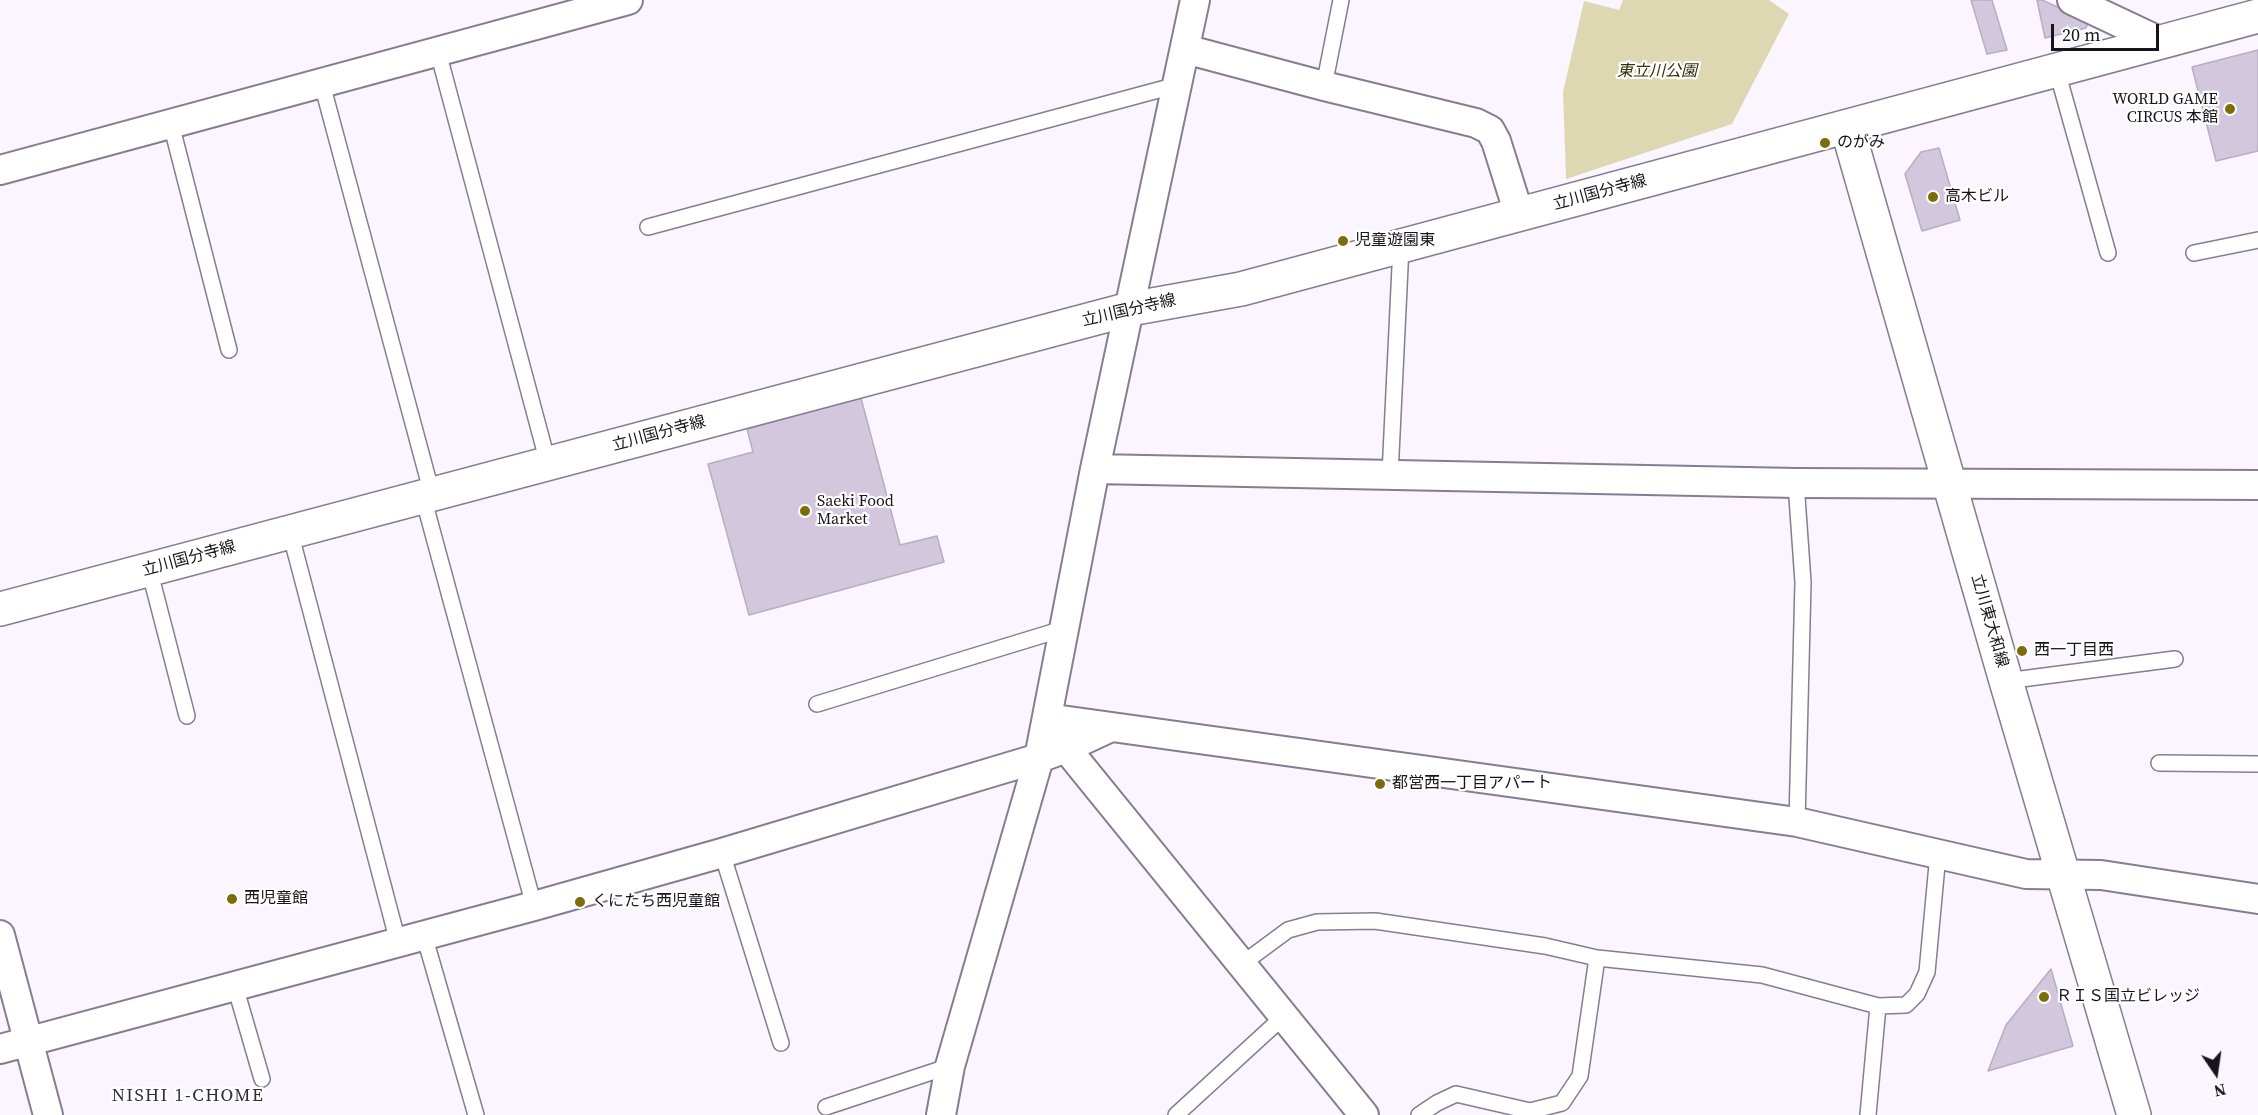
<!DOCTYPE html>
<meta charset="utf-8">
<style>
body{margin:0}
#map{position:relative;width:2258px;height:1115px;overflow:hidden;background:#faf5fe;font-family:"Source Serif 4",serif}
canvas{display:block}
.north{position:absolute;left:2186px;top:1043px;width:60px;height:60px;-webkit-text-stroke:4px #fff;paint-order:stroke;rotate:167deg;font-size:16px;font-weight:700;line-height:24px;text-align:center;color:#18141b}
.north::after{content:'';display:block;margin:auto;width:21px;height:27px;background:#18141b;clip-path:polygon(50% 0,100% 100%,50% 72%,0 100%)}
.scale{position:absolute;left:2051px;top:24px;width:108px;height:27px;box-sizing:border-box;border:3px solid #18141b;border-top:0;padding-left:8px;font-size:18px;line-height:21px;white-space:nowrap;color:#18141b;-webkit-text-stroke:4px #fff;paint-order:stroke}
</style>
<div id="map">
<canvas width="2258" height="1115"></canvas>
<div class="north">N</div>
<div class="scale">20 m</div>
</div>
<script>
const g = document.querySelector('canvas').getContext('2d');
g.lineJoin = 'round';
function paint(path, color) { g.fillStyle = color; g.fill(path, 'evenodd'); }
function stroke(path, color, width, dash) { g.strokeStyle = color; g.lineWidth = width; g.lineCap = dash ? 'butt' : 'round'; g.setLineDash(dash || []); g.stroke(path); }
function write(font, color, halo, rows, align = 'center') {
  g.font = font + ' "Source Serif 4","Noto Sans JP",serif'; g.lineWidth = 4.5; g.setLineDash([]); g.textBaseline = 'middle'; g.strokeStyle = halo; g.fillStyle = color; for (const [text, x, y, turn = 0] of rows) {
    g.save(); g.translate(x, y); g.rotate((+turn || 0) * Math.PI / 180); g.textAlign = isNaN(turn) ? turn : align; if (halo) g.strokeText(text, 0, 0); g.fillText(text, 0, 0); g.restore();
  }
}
const green = new Path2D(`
 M 1623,0 L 1769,0 L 1789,14 L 1732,124 L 1566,179 L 1563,92 L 1584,1 L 1619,10 Z`);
const building = new Path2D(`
 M 1971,0 L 1992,0 L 2007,50 L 1987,54 Z
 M 2037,0 L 2042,0 L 2089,21 L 2086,28 L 2045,38 Z
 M 2258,50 L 2258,151 L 2216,161 L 2192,67 Z
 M 1939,148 L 1960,220 L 1922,231 L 1905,174 L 1921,152 Z
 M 861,398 L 900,545 L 937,536 L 944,562 L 749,615 L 708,464 L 753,452 L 747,429 Z
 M 2051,969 L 2073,1046 L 1988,1071 L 2006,1025 Z`);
const lane = new Path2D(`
 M 438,52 L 548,463
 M 2057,71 L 2108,253
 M 322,84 L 432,494
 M 1324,86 L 1341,0
 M 171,124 L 229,350
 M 648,227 L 1177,85
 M 2194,253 L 2258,240
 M 1390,475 L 1401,246
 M 1796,483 L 1803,582 L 1797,822
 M 423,497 L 534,906
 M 290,532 L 398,942
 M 149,569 L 187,716
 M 2006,681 L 2175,659
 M 817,704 L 1066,628
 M 2159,763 L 2258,764
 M 722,853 L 781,1043
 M 424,935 L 476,1115
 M 1242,964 L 1288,930 L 1317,922 L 1375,921 L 1545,946 L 1597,958 L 1762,975 L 1878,1006 L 1906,1005 L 1917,994 L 1927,972 L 1938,854
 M 235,986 L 262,1079
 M 826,1107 L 950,1066
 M 1176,1115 L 1284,1016
 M 1419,1115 L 1437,1103 L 1456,1094 L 1530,1111 L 1562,1103 L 1580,1076 L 1597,958
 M 1868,1115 L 1878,1006`);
const street = new Path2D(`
 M 2072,0 L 2163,43
 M 1185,49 L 1324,86 L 1476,123 L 1490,130 L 1496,141 L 1519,214
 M 0,170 L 628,0
 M 1095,469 L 1796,483 L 2258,485
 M 1047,718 L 1797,822 L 2026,874 L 2101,875 L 2258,899
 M 1057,734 L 1066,748 L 1364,1115
 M 0,935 L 48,1115
 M 0,1049 L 534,906 L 722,853 L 1039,758 L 1066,748 L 1111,727
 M 941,1115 L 950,1066 L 1039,758 L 1095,469 L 1195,0`);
const secondary = new Path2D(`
 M 0,609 L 1130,309 L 1241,289 L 2258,16`);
const primary = new Path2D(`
 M 1847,127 L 2006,681 L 2134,1115`);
const markers = [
 [2230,109,6,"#7b6d08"],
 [1825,143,6,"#7b6d08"],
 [1933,197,6,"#7b6d08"],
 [1343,241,6,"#7b6d08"],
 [805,511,6,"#7b6d08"],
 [2022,651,6,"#7b6d08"],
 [1380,784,6,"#7b6d08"],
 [232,899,6,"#7b6d08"],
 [580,902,6,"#7b6d08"],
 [2044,997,6,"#7b6d08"]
];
const parkNames = [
 ["東立川公園",1657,72]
];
const poiNames = [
 ["WORLD GAME",2218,100,"right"],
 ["CIRCUS 本館",2218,118,"right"],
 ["のがみ",1837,143],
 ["高木ビル",1945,197],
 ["児童遊園東",1355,241],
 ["Saeki Food",817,502],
 ["Market",817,520],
 ["西一丁目西",2034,651],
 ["都営西一丁目アパート",1392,784],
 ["西児童館",244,899],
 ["くにたち西児童館",592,902],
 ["ＲＩＳ国立ビレッジ",2056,997]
];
const streetNames = [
 ["立川国分寺線",1600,193,-15],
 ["立川国分寺線",1129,311,-13],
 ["立川国分寺線",659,434,-15],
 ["立川国分寺線",189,559,-15],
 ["立川東大和線",1989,621,74]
];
const neighbourhoodNames = [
 ["NISHI 1-CHOME",188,1096]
];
paint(green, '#ded8b2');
paint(building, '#d3c7dd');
stroke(building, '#b9adc3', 1.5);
stroke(lane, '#877c91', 18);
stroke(street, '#877c91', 32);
stroke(secondary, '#877c91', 36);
stroke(primary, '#877c91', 36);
stroke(lane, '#fff', 15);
stroke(street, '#fff', 28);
stroke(secondary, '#fff', 33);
stroke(primary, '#fff', 33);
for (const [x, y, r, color] of markers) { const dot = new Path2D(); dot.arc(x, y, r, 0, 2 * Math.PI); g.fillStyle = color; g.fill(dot); stroke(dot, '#fff', 2); }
write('italic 16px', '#332e0b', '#fff', parkNames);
write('16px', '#18141b', '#fff', poiNames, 'left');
write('16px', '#18141b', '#fff', streetNames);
g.letterSpacing = '1.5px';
write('18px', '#342a3c', '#fff', neighbourhoodNames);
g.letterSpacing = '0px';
</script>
